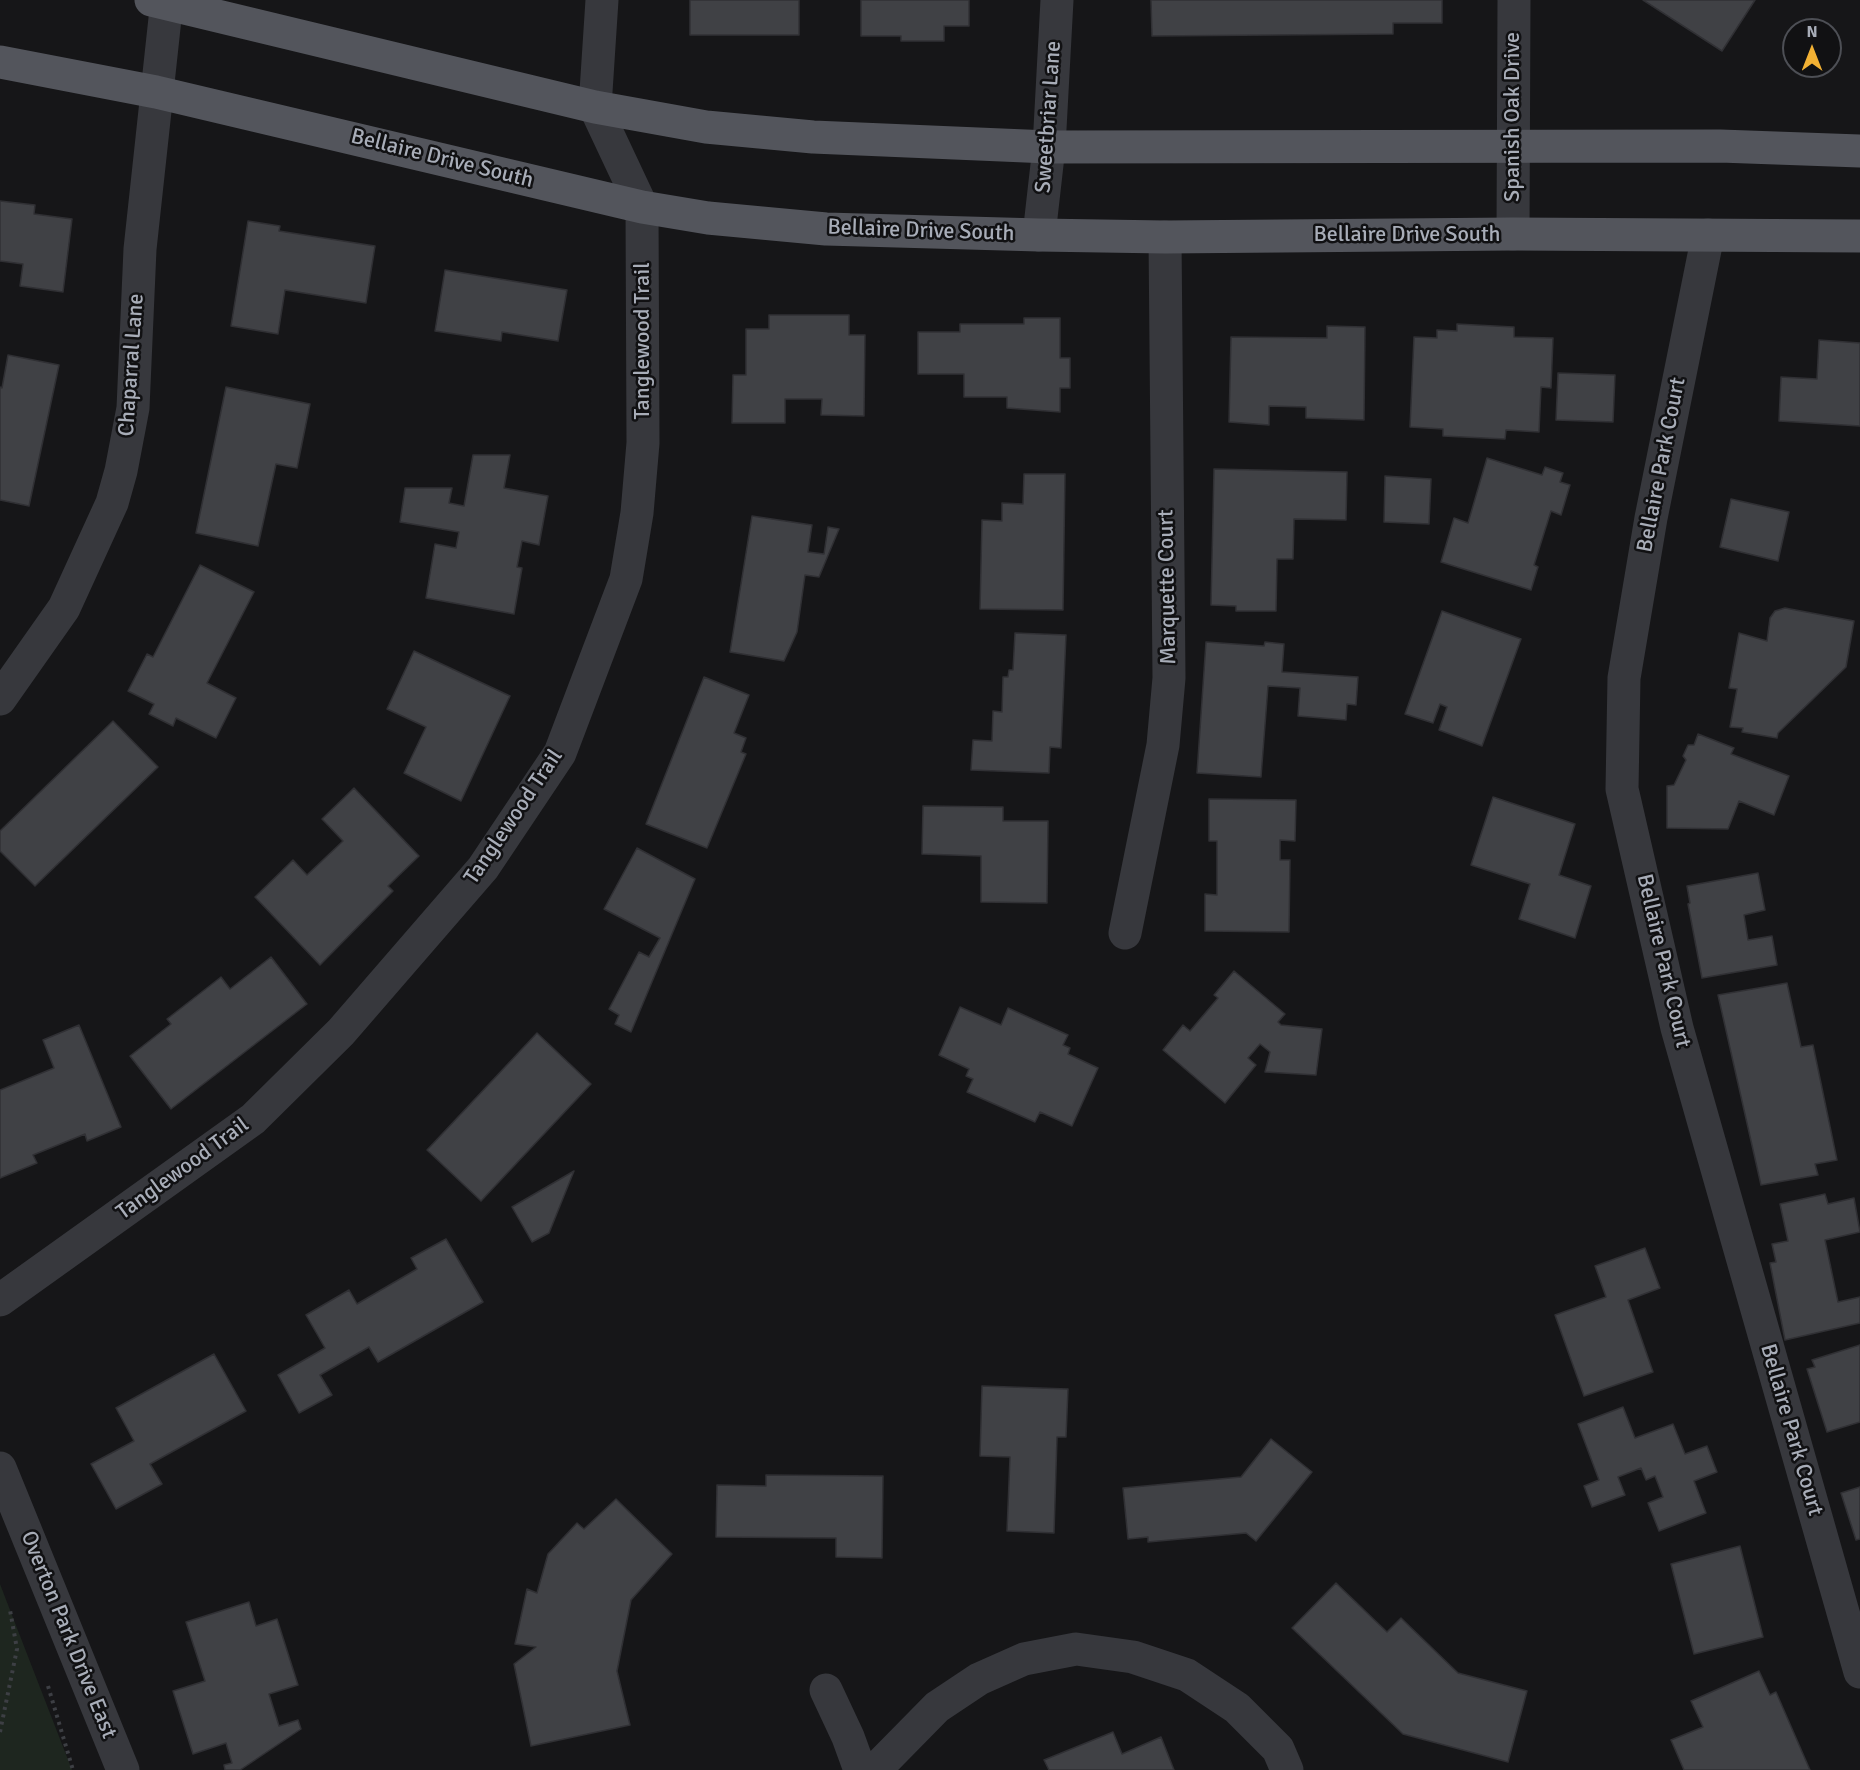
<!DOCTYPE html>
<style>
body{margin:0}
#map{position:relative;width:1860px;height:1770px;overflow:hidden;background:#161618;font-family:Signika,sans-serif}
canvas{display:block}
.north{position:absolute;left:1782px;top:18px;width:60px;height:60px;box-sizing:border-box;background:#111113;border:2px solid #4d4f55;border-radius:50%;rotate:0deg;font-size:16px;font-weight:700;line-height:24px;text-align:center;color:#a8adb8}
.north::after{content:'';display:block;margin:auto;width:21px;height:27px;background:#f2b134;clip-path:polygon(50% 0,100% 100%,50% 72%,0 100%)}
</style>
<div id="map">
<canvas width="1860" height="1770"></canvas>
<div class="north">N</div>
</div>
<script>
const g = document.querySelector('canvas').getContext('2d');
g.lineJoin = 'round';
function paint(path, color) { g.fillStyle = color; g.fill(path, 'evenodd'); }
function stroke(path, color, width, dash) { g.strokeStyle = color; g.lineWidth = width; g.lineCap = dash ? 'butt' : 'round'; g.setLineDash(dash || []); g.stroke(path); }
function write(font, color, halo, rows, align = 'center') {
  g.font = font + ' Signika,sans-serif'; g.lineWidth = 5; g.setLineDash([]); g.textBaseline = 'middle'; g.strokeStyle = halo; g.fillStyle = color; for (const [text, x, y, turn = 0] of rows) {
    g.save(); g.translate(x, y); g.rotate((+turn || 0) * Math.PI / 180); g.textAlign = isNaN(turn) ? turn : align; if (halo) g.strokeText(text, 0, 0); g.fillText(text, 0, 0); g.restore();
  }
}
const green = new Path2D(`
 M 0,1584 L 10,1610 L 72,1770 L 0,1770 Z`);
const building = new Path2D(`
 M 690,0 L 799,0 L 799,35 L 690,35 Z
 M 861,0 L 969,0 L 969,26 L 944,26 L 944,41 L 901,41 L 901,36 L 861,36 Z
 M 1151,0 L 1442,0 L 1442,23 L 1393,23 L 1393,34 L 1152,36 Z
 M 1643,0 L 1755,0 L 1722,51 Z
 M 0,201 L 35,205 L 34,214 L 72,219 L 63,292 L 20,286 L 23,264 L 0,261 Z
 M 248,221 L 280,226 L 279,231 L 375,246 L 366,303 L 285,290 L 278,334 L 231,326 Z
 M 445,270 L 567,290 L 558,341 L 502,332 L 501,341 L 435,331 Z
 M 769,315 L 849,315 L 849,335 L 865,335 L 864,416 L 821,415 L 822,399 L 785,399 L 785,423 L 732,423 L 733,375 L 746,375 L 746,329 L 769,329 Z
 M 1024,318 L 1060,318 L 1060,358 L 1070,358 L 1070,388 L 1060,388 L 1060,412 L 1007,408 L 1007,397 L 964,397 L 964,374 L 918,374 L 918,332 L 960,332 L 960,324 L 1024,324 Z
 M 1457,324 L 1514,327 L 1514,337 L 1553,338 L 1551,388 L 1541,387 L 1539,432 L 1506,430 L 1505,439 L 1443,436 L 1443,429 L 1410,427 L 1414,337 L 1437,338 L 1437,330 L 1457,331 Z
 M 1327,326 L 1365,327 L 1364,420 L 1306,418 L 1306,407 L 1269,406 L 1269,425 L 1229,422 L 1231,337 L 1327,338 Z
 M 1819,340 L 1860,343 L 1860,426 L 1779,421 L 1781,377 L 1817,379 Z
 M 8,355 L 59,365 L 29,506 L 0,500 L 0,387 L 2,388 Z
 M 1558,373 L 1615,375 L 1613,422 L 1556,420 Z
 M 226,387 L 310,404 L 297,468 L 276,464 L 258,546 L 196,533 Z
 M 473,455 L 510,455 L 504,488 L 548,496 L 539,545 L 522,541 L 517,567 L 522,568 L 514,614 L 426,598 L 435,544 L 456,548 L 459,532 L 400,522 L 405,488 L 452,488 L 449,503 L 464,506 Z
 M 1487,458 L 1542,475 L 1545,467 L 1563,473 L 1560,482 L 1570,485 L 1561,515 L 1551,511 L 1534,565 L 1538,567 L 1531,590 L 1441,562 L 1454,518 L 1468,523 Z
 M 1214,469 L 1347,472 L 1346,520 L 1294,519 L 1293,559 L 1277,559 L 1276,611 L 1236,611 L 1236,606 L 1211,605 Z
 M 1024,474 L 1065,474 L 1063,610 L 980,609 L 982,520 L 1002,521 L 1002,503 L 1023,504 Z
 M 1385,476 L 1431,479 L 1429,524 L 1384,522 Z
 M 1731,499 L 1789,512 L 1778,561 L 1720,547 Z
 M 752,516 L 812,525 L 808,552 L 824,554 L 828,527 L 839,529 L 819,577 L 805,575 L 797,632 L 784,661 L 730,652 Z
 M 200,565 L 254,592 L 207,683 L 236,698 L 216,738 L 176,718 L 173,726 L 149,714 L 154,704 L 128,691 L 147,654 L 153,657 Z
 M 1785,608 L 1854,621 L 1846,667 L 1778,733 L 1777,738 L 1742,732 L 1743,728 L 1730,727 L 1737,689 L 1729,688 L 1739,633 L 1767,641 L 1770,618 L 1775,611 Z
 M 1442,611 L 1521,639 L 1482,746 L 1439,730 L 1447,707 L 1440,704 L 1433,723 L 1405,714 Z
 M 1015,633 L 1066,635 L 1061,748 L 1050,747 L 1049,773 L 971,770 L 973,740 L 992,741 L 993,711 L 1002,712 L 1003,677 L 1008,677 L 1009,670 L 1013,670 Z
 M 1206,642 L 1264,646 L 1265,642 L 1284,644 L 1282,672 L 1358,677 L 1356,705 L 1347,704 L 1346,720 L 1298,716 L 1300,688 L 1268,686 L 1261,777 L 1197,773 Z
 M 414,651 L 510,696 L 461,801 L 404,773 L 426,727 L 387,709 Z
 M 704,677 L 749,695 L 734,733 L 746,738 L 741,752 L 746,754 L 707,848 L 646,824 Z
 M 113,721 L 158,767 L 35,886 L 0,851 L 0,831 Z
 M 1698,734 L 1734,748 L 1731,754 L 1789,776 L 1774,815 L 1739,801 L 1728,829 L 1667,828 L 1667,786 L 1674,785 L 1686,760 L 1683,756 L 1688,745 L 1694,745 Z
 M 354,788 L 419,856 L 388,886 L 393,891 L 320,965 L 255,897 L 293,860 L 307,875 L 343,841 L 322,819 Z
 M 1493,797 L 1575,824 L 1559,875 L 1591,886 L 1575,938 L 1519,919 L 1530,884 L 1471,865 Z
 M 1209,799 L 1296,800 L 1295,841 L 1280,840 L 1280,860 L 1290,860 L 1289,932 L 1205,931 L 1205,894 L 1217,895 L 1217,841 L 1209,841 Z
 M 923,806 L 1003,807 L 1003,821 L 1048,821 L 1047,903 L 981,902 L 981,856 L 922,854 Z
 M 637,848 L 695,879 L 631,1032 L 615,1024 L 619,1015 L 609,1009 L 639,952 L 649,957 L 660,938 L 604,909 Z
 M 1758,873 L 1765,910 L 1744,915 L 1748,940 L 1772,936 L 1777,965 L 1702,978 L 1688,904 L 1690,903 L 1687,886 Z
 M 271,957 L 307,1004 L 171,1109 L 130,1056 L 171,1024 L 167,1019 L 221,977 L 230,989 Z
 M 1234,971 L 1285,1014 L 1278,1022 L 1281,1025 L 1322,1029 L 1316,1075 L 1265,1072 L 1270,1052 L 1260,1044 L 1248,1058 L 1256,1065 L 1225,1103 L 1163,1050 L 1183,1025 L 1190,1031 L 1218,998 L 1214,995 Z
 M 1787,983 L 1801,1047 L 1813,1045 L 1837,1160 L 1815,1164 L 1818,1175 L 1761,1185 L 1718,995 Z
 M 960,1007 L 1001,1025 L 1008,1008 L 1068,1035 L 1063,1045 L 1070,1048 L 1068,1054 L 1098,1068 L 1072,1126 L 1040,1112 L 1035,1122 L 967,1092 L 973,1079 L 966,1076 L 969,1069 L 939,1055 Z
 M 79,1025 L 121,1127 L 87,1141 L 85,1134 L 33,1155 L 37,1163 L 0,1178 L 0,1090 L 54,1068 L 43,1040 Z
 M 537,1033 L 591,1084 L 481,1201 L 427,1150 Z
 M 574,1171 L 549,1233 L 532,1242 L 512,1207 Z
 M 1825,1194 L 1828,1204 L 1854,1198 L 1860,1232 L 1825,1240 L 1838,1302 L 1860,1297 L 1860,1323 L 1785,1340 L 1770,1263 L 1776,1262 L 1772,1244 L 1788,1241 L 1780,1204 Z
 M 446,1239 L 483,1302 L 378,1362 L 369,1347 L 320,1375 L 332,1395 L 299,1413 L 278,1375 L 325,1348 L 306,1315 L 349,1290 L 357,1304 L 417,1269 L 411,1258 Z
 M 1645,1248 L 1660,1288 L 1628,1300 L 1653,1372 L 1584,1396 L 1555,1315 L 1606,1297 L 1595,1266 Z
 M 1860,1345 L 1860,1422 L 1827,1432 L 1807,1369 L 1815,1367 L 1812,1360 Z
 M 214,1354 L 246,1411 L 150,1464 L 162,1484 L 116,1509 L 91,1464 L 134,1441 L 116,1408 Z
 M 982,1386 L 1068,1389 L 1066,1437 L 1057,1437 L 1054,1533 L 1007,1531 L 1010,1457 L 980,1456 Z
 M 1623,1407 L 1635,1438 L 1673,1424 L 1685,1454 L 1707,1446 L 1717,1472 L 1694,1481 L 1706,1513 L 1659,1531 L 1648,1503 L 1663,1497 L 1655,1476 L 1646,1480 L 1641,1468 L 1618,1477 L 1625,1495 L 1592,1507 L 1584,1486 L 1599,1480 L 1578,1424 Z
 M 1271,1439 L 1312,1472 L 1256,1541 L 1246,1533 L 1148,1542 L 1148,1537 L 1128,1539 L 1123,1488 L 1241,1477 Z
 M 766,1475 L 883,1476 L 882,1558 L 836,1557 L 836,1538 L 716,1537 L 717,1485 L 766,1486 Z
 M 1860,1487 L 1860,1539 L 1856,1540 L 1841,1493 Z
 M 616,1499 L 672,1554 L 631,1600 L 617,1671 L 630,1725 L 531,1746 L 514,1664 L 536,1647 L 515,1644 L 527,1589 L 537,1593 L 548,1554 L 577,1523 L 584,1529 Z
 M 1740,1546 L 1763,1637 L 1694,1654 L 1671,1564 Z
 M 1336,1583 L 1387,1632 L 1401,1618 L 1458,1673 L 1527,1691 L 1508,1762 L 1403,1734 L 1292,1628 Z
 M 249,1602 L 256,1626 L 277,1619 L 298,1685 L 269,1694 L 279,1726 L 298,1720 L 301,1729 L 240,1770 L 225,1770 L 224,1765 L 232,1763 L 226,1743 L 193,1754 L 173,1691 L 205,1681 L 186,1622 Z
 M 1759,1671 L 1770,1695 L 1776,1692 L 1810,1770 L 1684,1770 L 1671,1740 L 1703,1727 L 1691,1701 Z
 M 1113,1732 L 1122,1754 L 1161,1737 L 1174,1770 L 1049,1770 L 1044,1760 Z`);
const path = new Path2D(`
 M 48,1686 L 73,1770
 M 0,1732 L 17,1649 L 10,1610`);
const minor = new Path2D(`
 M 1513,234 L 1514,0
 M 1039,235 L 1049,147 L 1057,0
 M 1708,235 L 1651,518 L 1624,678 L 1622,789 L 1677,1028 L 1860,1672
 M 0,699 L 64,608 L 112,503 L 121,471 L 133,408 L 140,249 L 167,0
 M 1125,933 L 1163,745 L 1169,678 L 1165,237
 M 0,1300 L 253,1119 L 341,1032 L 483,868 L 560,753 L 626,579 L 637,513 L 643,443 L 642,207 L 595,107 L 602,0
 M 0,1468 L 123,1770
 M 826,1690 L 848,1737 L 860,1770
 M 875,1770 L 937,1707 L 979,1679 L 1024,1659 L 1076,1649 L 1133,1657 L 1187,1675 L 1237,1708 L 1278,1749 L 1287,1770`);
const major = new Path2D(`
 M 151,0 L 595,107 L 706,127 L 813,137 L 1049,147 L 1720,146 L 1860,151
 M 0,62 L 156,92 L 642,207 L 708,218 L 826,229 L 1039,235 L 1165,237 L 1513,234 L 1860,236`);
const streetNames = [
 ["Sweetbriar Lane",1049,117,-86],
 ["Spanish Oak Drive",1513,117,-90],
 ["Bellaire Drive South",442,159,14],
 ["Bellaire Drive South",921,231,2],
 ["Bellaire Drive South",1407,235],
 ["Tanglewood Trail",643,341,-90],
 ["Chaparral Lane",132,365,-86],
 ["Bellaire Park Court",1662,465,-79],
 ["Marquette Court",1168,587,-91],
 ["Tanglewood Trail",514,817,-56],
 ["Bellaire Park Court",1663,961,77],
 ["Tanglewood Trail",183,1169,-36],
 ["Bellaire Park Court",1791,1430,74],
 ["Overton Park Drive East",68,1635,68]
];
paint(green, '#1e261f');
paint(building, '#404145');
stroke(building, '#303034', 1.5);
stroke(path, '#3d3f44', 4, [3, 4.5]);
stroke(minor, '#37383d', 33);
stroke(major, '#53555c', 33);
write('22px', '#a8adb8', '#111113', streetNames);
</script>
